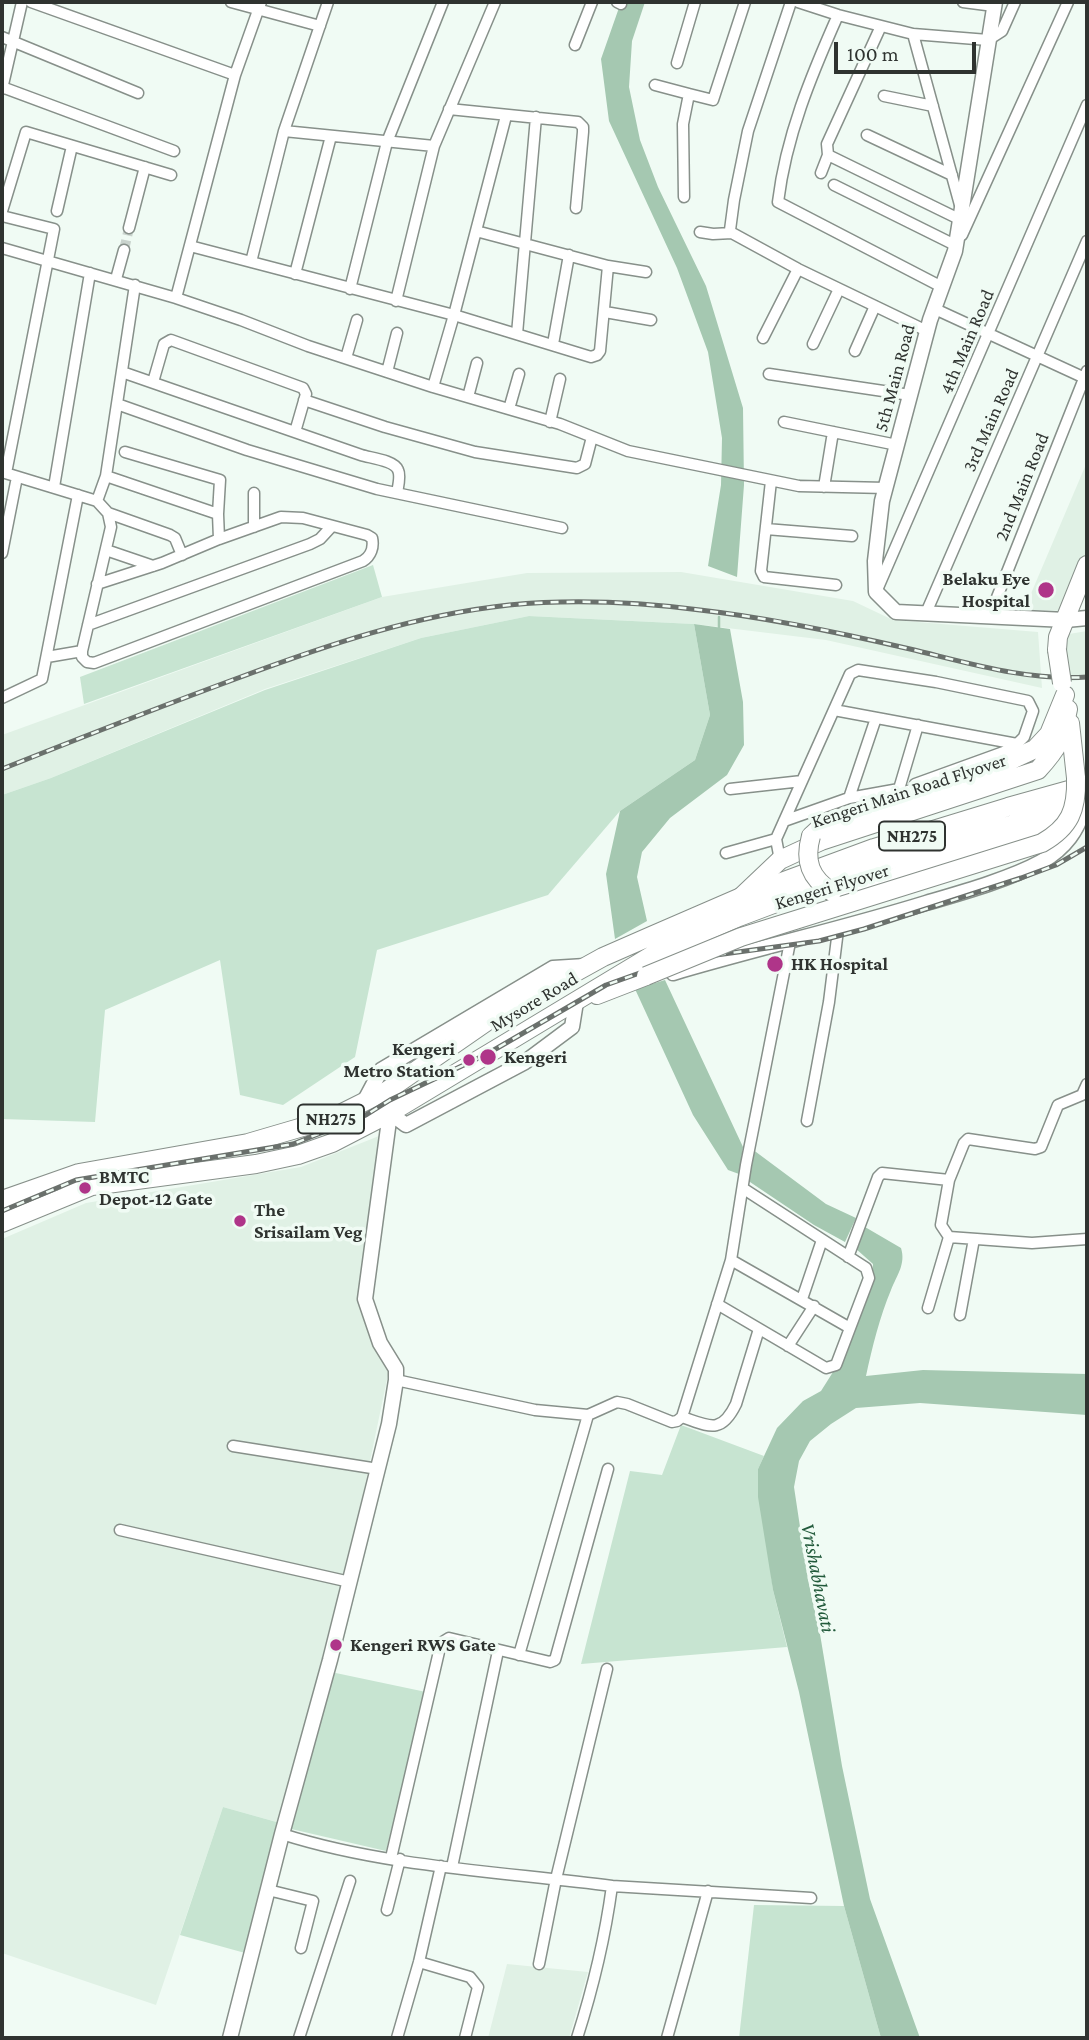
<!DOCTYPE html>
<style>
body{margin:0}
#map{position:relative;width:1089px;height:2040px;overflow:hidden;background:#f0fbf4;font-family:"Crimson Pro",serif}
canvas{display:block}
.frame{position:absolute;inset:0;border:4px solid #2f3330;pointer-events:none}
.scale{position:absolute;left:834px;top:42px;width:142px;height:32px;box-sizing:border-box;border:4px solid #2f3330;border-top:0;padding-left:9px;font-size:21px;line-height:24px;white-space:nowrap;color:#2f3330;-webkit-text-stroke:5px #f0fbf4;paint-order:stroke}
</style>
<div id="map">
<canvas width="1089" height="2040"></canvas>
<div class="frame"></div>
<div class="scale">100 m</div>
</div>
<script>
const g = document.querySelector('canvas').getContext('2d');
g.lineJoin = 'round';
function paint(path, color) { g.fillStyle = color; g.fill(path, 'evenodd'); }
function stroke(path, color, width, dash) { g.strokeStyle = color; g.lineWidth = width; g.lineCap = dash ? 'butt' : 'round'; g.setLineDash(dash || []); g.stroke(path); }
function write(font, color, halo, rows, align = 'center') {
  g.font = font + ' "Crimson Pro",serif'; g.lineWidth = 7; g.setLineDash([]); g.textBaseline = 'middle'; g.strokeStyle = halo; g.fillStyle = color; for (const [text, x, y, turn = 0] of rows) {
    g.save(); g.translate(x, y); g.rotate((+turn || 0) * Math.PI / 180); g.textAlign = isNaN(turn) ? turn : align; if (halo) g.strokeText(text, 0, 0); g.fillText(text, 0, 0); g.restore();
  }
}
const built = new Path2D(`
 M 1087,462 L 1087,588 L 1077,611 L 1024,610 Z
 M 681,572 L 853,601 L 893,620 L 1038,632 L 1042,688 L 826,640 L 694,624 L 529,616 L 421,638 L 265,689 L 51,778 L 2,795 L 2,735 L 382,597 L 527,573 Z
 M 1087,631 L 1087,679 L 1072,681 L 1065,653 L 1069,634 Z
 M 384,1134 L 358,1296 L 375,1346 L 390,1365 L 360,1509 L 280,1823 L 223,1807 L 156,2005 L 2,1953 L 2,1239 L 86,1203 L 301,1167 Z
 M 507,1964 L 588,1972 L 569,2038 L 488,2038 Z`);
const green = new Path2D(`
 M 373,565 L 382,597 L 84,704 L 80,677 Z
 M 529,616 L 694,624 L 710,715 L 695,760 L 620,811 L 548,895 L 377,950 L 355,1057 L 283,1105 L 240,1095 L 220,960 L 105,1010 L 95,1122 L 2,1119 L 2,795 L 51,778 L 265,690 L 421,638 Z
 M 681,1425 L 764,1456 L 758,1469 L 773,1590 L 787,1647 L 581,1664 L 630,1471 L 662,1475 Z
 M 331,1672 L 426,1692 L 386,1851 L 287,1828 Z
 M 223,1807 L 280,1823 L 245,1953 L 180,1935 Z
 M 754,1905 L 844,1906 L 881,2038 L 739,2038 Z`);
const water = new Path2D(`
 M 621,2 L 645,2 L 632,41 L 629,87 L 640,140 L 658,187 L 706,286 L 743,408 L 744,485 L 737,577 L 708,566 L 721,485 L 722,438 L 708,352 L 677,268 L 609,121 L 601,59 Z
 M 694,624 L 730,629 L 743,702 L 744,745 L 727,775 L 670,818 L 642,852 L 637,877 L 647,921 L 615,939 L 606,874 L 620,811 L 695,760 L 710,715 Z
 M 665,980 L 743,1147 L 739,1174 L 728,1170 L 693,1115 L 635,989 Z
 M 752,1149 L 826,1204 L 856,1218 L 845,1242 L 814,1225 L 747,1180 Z
 M 865,1227 L 901,1248 C 906,1264 897,1275 891,1290 C 880,1316 872,1348 866,1376 L 923,1370 L 1087,1374 L 1087,1415 L 920,1403 L 856,1408 L 831,1424 L 810,1441 L 799,1461 L 794,1487 L 808,1580 L 820,1634 L 842,1766 L 870,1899 L 920,2038 L 881,2038 L 844,1906 L 799,1692 L 773,1590 L 758,1497 L 758,1469 L 777,1428 L 803,1401 L 821,1391 L 845,1353 L 871,1284 L 873,1264 L 855,1248 Z`);
const stream = new Path2D(`
 M 719,617 L 719,628`);
const minorTunnel = new Path2D(`
 M 124,250 L 129,228`);
const minor = new Path2D(`
 M 31,2 L 235,75
 M 231,2 L 320,26
 M 617,2 L 621,4
 M 791,2 L 748,131 L 734,200 L 730,230 L 732,233 L 798,269 L 927,331
 M 798,2 L 838,15 L 913,34
 M 963,2 L 994,6
 M 838,15 C 811,76 786,136 778,202 L 942,287
 M 881,26 L 827,144 L 828,155 L 959,219
 M 2,37 L 138,93
 M 575,45 L 592,2
 M 677,63 L 695,2
 M 655,85 L 689,94
 M 2,87 L 174,151
 M 2,89 L 22,2
 M 884,96 L 933,106
 M 449,109 L 578,122 L 583,127 L 583,132 L 576,208
 M 284,131 L 434,146
 M 867,135 L 952,175
 M 821,173 L 828,155
 M 834,185 L 955,245
 M 684,197 L 683,124 L 689,94 L 713,100 L 745,2
 M 960,205 L 913,34 L 988,40 L 1002,31 L 1015,2
 M 2,211 L 26,132 L 171,175
 M 57,211 L 72,146
 M 2,216 L 54,229 L 6,473
 M 129,228 L 145,167
 M 700,232 L 713,234 L 732,233
 M 962,235 L 1068,2
 M 190,246 L 454,315 L 591,357 L 597,355 L 600,351 L 608,266 L 476,231
 M 2,248 L 176,298 L 241,320 L 308,346 L 433,387 L 560,424 L 628,451 L 799,486 L 886,488
 M 251,262 L 284,131 L 328,2
 M 608,266 L 646,272
 M 295,274 L 331,136
 M 116,279 L 124,250
 M 350,289 L 387,142 L 443,2
 M 176,298 L 235,75 L 261,2
 M 396,301 L 434,146 L 495,2
 M 935,309 L 1087,379
 M 605,312 L 651,320
 M 517,334 L 536,117
 M 763,338 L 798,269
 M 553,344 L 569,255
 M 813,344 L 839,289
 M 855,351 L 875,306
 M 346,358 L 357,320
 M 122,372 L 361,455 C 370,458 394,460 398,470 C 401,476 398,487 397,493
 M 387,372 L 397,333
 M 769,374 L 910,395
 M 153,382 L 164,344 L 171,340 L 303,388 L 306,394 L 295,432
 M 433,387 L 454,315 L 506,116
 M 468,397 L 477,363
 M 304,400 L 385,427 L 475,452 L 577,468 L 585,464 L 592,437
 M 117,404 L 247,450 L 377,489 L 562,528
 M 509,409 L 519,374
 M 550,422 L 560,379
 M 784,422 L 897,445
 M 125,452 L 220,480 L 218,514 L 219,539
 M 2,472 L 97,501 L 106,476 L 135,285
 M 106,476 L 218,514
 M 771,481 L 761,571 L 764,577 L 836,585
 M 54,487 L 90,273
 M 824,487 L 833,432
 M 254,493 L 254,527
 M 97,501 L 108,513 L 111,527 L 82,651 L 82,657 L 87,662 L 94,663 L 363,561 C 371,556 374,547 372,538 L 367,535 L 303,518 L 281,517 L 219,539 L 162,563 L 97,584
 M 108,513 L 170,535 L 175,538 L 182,555
 M 766,529 L 852,536
 M 106,550 L 153,566
 M 2,553 L 17,477
 M 877,590 L 1087,105
 M 926,613 L 1087,241
 M 990,615 L 1087,371
 M 88,625 L 310,544 L 320,539 L 332,526
 M 47,657 L 82,651
 M 2,698 L 42,679 L 78,495
 M 915,784 L 1009,750 L 1017,744
 M 730,789 L 802,781
 M 849,798 L 876,718
 M 784,821 L 849,798 L 899,789 L 918,725
 M 726,853 L 776,839
 M 780,860 L 776,839 L 850,674 L 858,670 L 936,682 L 1028,701 L 1033,711 L 1024,737 L 1017,744 L 834,710
 M 807,1121 L 829,1002 L 838,930
 M 949,1180 L 941,1225 L 949,1237 L 1032,1243 L 1087,1239
 M 848,1257 L 878,1177 L 882,1173 L 949,1180 L 964,1143 L 968,1139 L 1035,1149 L 1041,1147 L 1058,1105 L 1082,1095 L 1087,1084
 M 731,1260 L 850,1328
 M 802,1299 L 822,1240
 M 717,1304 L 826,1368 L 836,1365 L 869,1278 L 866,1268 L 744,1189
 M 928,1308 L 949,1237
 M 960,1315 L 974,1239
 M 788,1346 L 814,1306
 M 396,1380 L 535,1410 L 588,1415 L 617,1402 L 627,1404 L 672,1422 L 677,1421 L 682,1417 L 731,1260 L 746,1165 L 790,942
 M 682,1417 C 709,1426 721,1435 736,1404 L 759,1329
 M 233,1446 L 378,1469
 M 120,1530 L 350,1582
 M 519,1655 L 588,1415
 M 282,1834 C 385,1867 505,1872 612,1886 C 605,1938 593,1988 577,2038
 M 391,1858 L 441,1643 L 449,1638 L 550,1662 L 555,1660 L 608,1469
 M 452,1867 L 498,1651
 M 612,1886 L 811,1898
 M 268,1890 L 313,1901 L 301,1948
 M 387,1910 L 400,1859
 M 419,1962 L 470,1977 L 478,1987 L 465,2038
 M 539,1964 L 556,1879 L 607,1669
 M 299,2038 L 350,1881
 M 397,2038 L 419,1962 L 441,1866
 M 667,2038 L 708,1891`);
const tertiary = new Path2D(`
 M 995,2 L 955,251 L 930,320 L 882,501 L 875,561 L 876,592 L 896,612 L 1066,620 L 1087,618
 M 673,973 C 757,948 842,929 926,903 C 960,893 1010,879 1041,862 C 1064,849 1080,829 1084,804
 M 364,1102 L 381,1070 L 553,968 L 585,966
 M 230,2038 L 282,1834 L 330,1660 L 389,1424 L 396,1380 L 396,1369 L 380,1343 L 365,1299 L 390,1113 L 406,1125 L 525,1062 L 572,1027 L 576,1002`);
const primary = new Path2D(`
 M 1057,650 L 1058,637 L 1087,565
 M 1070,723 L 1076,778
 M 811,836 L 825,823 L 1009,761 L 1035,749 L 1049,734 L 1065,695
 M 832,892 L 851,892 L 1033,829 L 1063,813
 M 741,897 L 780,860 L 821,841 L 1038,770 C 1059,747 1062,740 1068,709
 M 597,995 L 646,976`);
const trunk = new Path2D(`
 M 2,1200 L 79,1173 L 248,1143 L 330,1119 L 388,1090 L 489,1020 L 603,957 L 651,936 L 741,897 L 874,848 L 1008,807 L 1087,785
 M 2,1223 L 92,1186 L 256,1164 L 298,1155 L 332,1143 L 390,1113 L 654,954 L 739,917 L 890,860 L 1087,803`);
const rail = new Path2D(`
 M 2,769 C 80,738 159,707 238,678 C 327,645 415,615 509,605 C 572,599 638,602 700,610 C 771,618 841,633 910,649 C 969,663 1026,681 1087,677
 M 2,1211 L 76,1180 L 293,1144 L 366,1115 L 390,1100 L 487,1054 L 606,985 L 648,970 L 694,958 L 819,941 L 864,929 L 1021,878 L 1056,865 L 1087,847`);
const primaryBridge = new Path2D(`
 M 1057,650 L 1062,683
 M 811,836 C 804,861 810,878 832,892
 M 646,976 L 741,937 L 1042,843 C 1070,827 1077,810 1076,778`);
const markers = [
 [1046,590,9,"#af3589"],
 [775,964,9,"#af3589"],
 [488,1057,9,"#af3589"],
 [469,1060,7,"#af3589"],
 [85,1188,7,"#af3589"],
 [240,1221,7,"#af3589"],
 [336,1645,7,"#af3589"]
];
const shields = [
 [912,836,66],
 [331,1119,66]
];
const shieldNames = [
 ["NH275",912,836],
 ["NH275",331,1119]
];
const streetNames = [
 ["4th Main Road",967,342,-67],
 ["5th Main Road",895,378,-75],
 ["3rd Main Road",991,420,-66],
 ["2nd Main Road",1022,487,-68],
 ["Kengeri Main Road Flyover",909,791,-18],
 ["Kengeri Flyover",832,887,-17],
 ["Mysore Road",534,1002,-31]
];
const poiNames = [
 ["Belaku Eye",1030,579,"right"],
 ["Hospital",1030,601,"right"],
 ["HK Hospital",791,964],
 ["Kengeri",455,1049,"right"],
 ["Metro Station",455,1071,"right"],
 ["Kengeri",504,1057],
 ["BMTC",99,1177],
 ["Depot-12 Gate",99,1199],
 ["The",254,1210],
 ["Srisailam Veg",254,1232],
 ["Kengeri RWS Gate",350,1645]
];
const waterNames = [
 ["Vrishabhavati",818,1578,79]
];
paint(built, '#e0f1e5');
paint(green, '#c7e4d1');
paint(water, '#a5c8b1');
stroke(stream, '#a5c8b1', 2.5);
stroke(minorTunnel, '#c9d3cd', 10, [10, 5]);
stroke(minor, '#87908a', 13);
stroke(tertiary, '#87908a', 17);
stroke(primary, '#87908a', 20);
stroke(trunk, '#87908a', 20);
stroke(minor, '#fff', 10);
stroke(tertiary, '#fff', 14);
stroke(primary, '#fff', 18);
stroke(trunk, '#fff', 18);
stroke(rail, '#6a706c', 5);
stroke(rail, '#f0fbf4', 2.5, [8]);
stroke(primaryBridge, '#87908a', 20, []);
stroke(primaryBridge, '#fff', 18);
for (const [x, y, r, color] of markers) { const dot = new Path2D(); dot.arc(x, y, r, 0, 2 * Math.PI); g.fillStyle = color; g.fill(dot); stroke(dot, '#f0fbf4', 2.5); }
for (const [x, y, w] of shields) { const box = new Path2D(); box.roundRect(x - w / 2, y - 14.5, w, 29, 5); g.fillStyle = '#f0fbf4'; g.fill(box); stroke(box, '#2f3330', 2); }
write('bold 18px', '#2f3330', null, shieldNames);
write('19px', '#2f3330', '#f0fbf4', streetNames);
write('bold 19px', '#2f3330', '#f0fbf4', poiNames, 'left');
write('italic 21px', '#225a3b', '#f0fbf4', waterNames);
</script>
